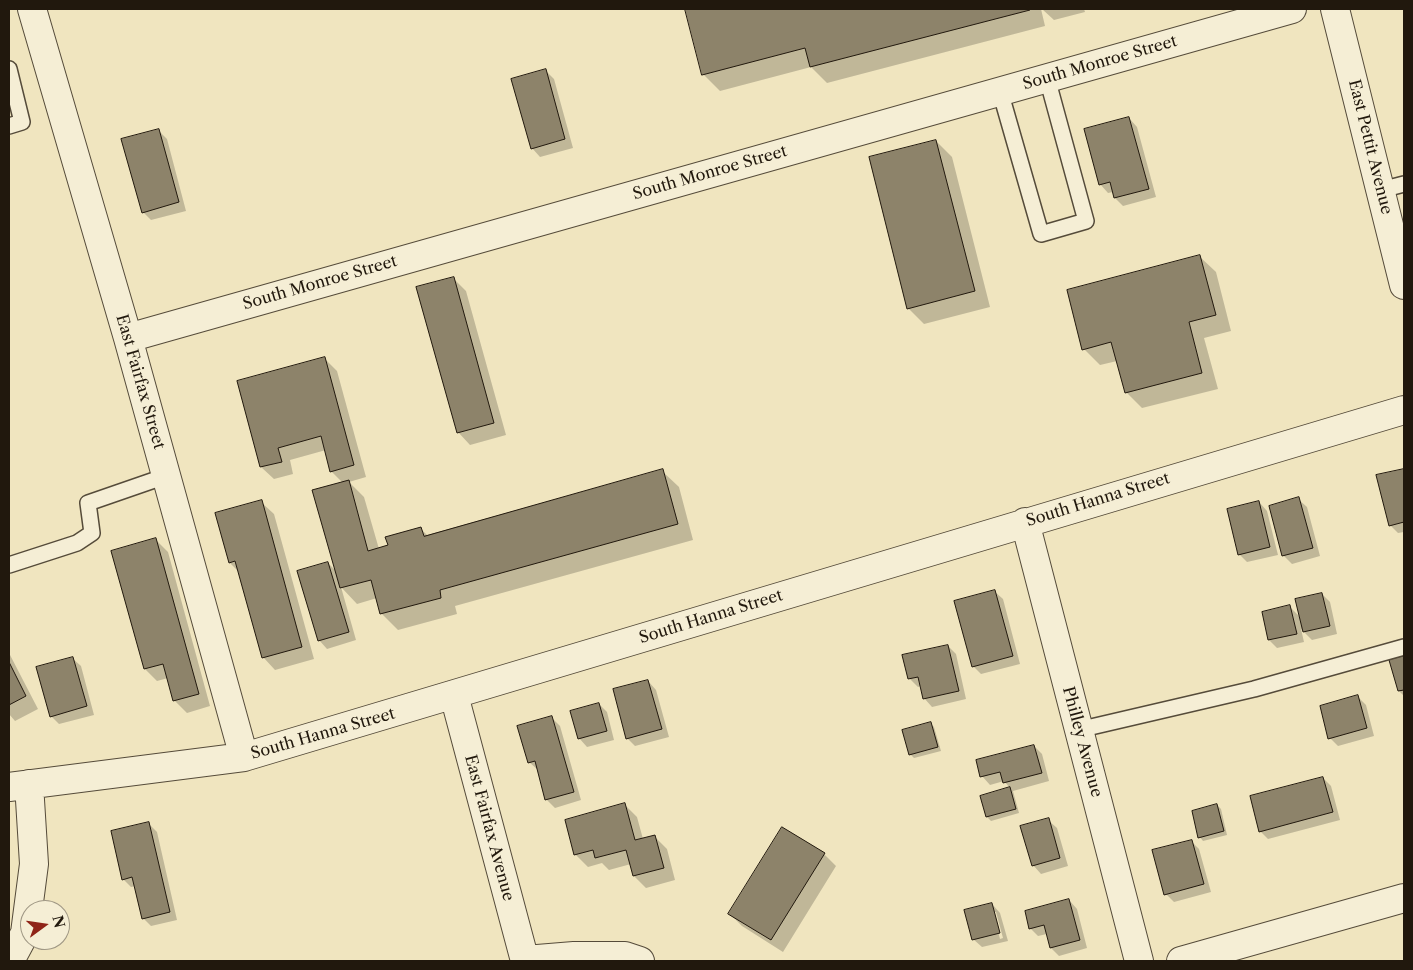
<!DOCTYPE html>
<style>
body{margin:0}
#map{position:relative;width:1413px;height:970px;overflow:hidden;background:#f0e5bf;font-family:"Libre Caslon Text",serif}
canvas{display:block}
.frame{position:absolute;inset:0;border:10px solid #21180d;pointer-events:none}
.north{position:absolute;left:20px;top:900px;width:50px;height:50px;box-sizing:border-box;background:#f5eed5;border:1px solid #a09885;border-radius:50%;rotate:76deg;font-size:14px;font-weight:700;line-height:20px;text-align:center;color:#21180d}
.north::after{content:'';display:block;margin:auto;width:18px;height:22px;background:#8f2418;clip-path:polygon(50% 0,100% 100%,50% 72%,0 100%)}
</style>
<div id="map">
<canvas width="1413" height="970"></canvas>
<div class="frame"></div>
<div class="north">N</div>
</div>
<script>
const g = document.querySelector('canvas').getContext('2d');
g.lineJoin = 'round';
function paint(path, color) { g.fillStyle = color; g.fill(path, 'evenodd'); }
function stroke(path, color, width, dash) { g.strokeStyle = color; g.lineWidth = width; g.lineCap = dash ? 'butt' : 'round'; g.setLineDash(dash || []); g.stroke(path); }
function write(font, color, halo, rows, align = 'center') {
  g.font = font + ' "Libre Caslon Text",serif'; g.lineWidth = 5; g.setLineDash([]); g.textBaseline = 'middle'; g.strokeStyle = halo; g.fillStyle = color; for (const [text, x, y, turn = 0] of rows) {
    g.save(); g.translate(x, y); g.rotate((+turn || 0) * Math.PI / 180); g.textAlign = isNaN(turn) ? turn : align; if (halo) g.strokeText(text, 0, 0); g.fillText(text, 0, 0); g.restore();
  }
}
const shadow = new Path2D(`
 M 686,9 L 1041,9 L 1045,26 L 827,83 L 811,67 L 720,91 L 703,74 Z
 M 1042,9 L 1084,9 L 1085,12 L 1054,20 Z
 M 545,70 L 554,79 L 573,148 L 540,157 L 532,148 Z
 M 1129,118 L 1137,127 L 1156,197 L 1123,206 L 1115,198 L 1113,192 L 1108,193 L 1100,184 Z
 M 158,130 L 167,139 L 186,211 L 151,220 L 143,212 Z
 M 936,141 L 952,157 L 990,307 L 924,324 L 908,308 Z
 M 1199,256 L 1216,272 L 1231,331 L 1204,338 L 1218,389 L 1142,408 L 1126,392 L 1117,361 L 1100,365 L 1084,349 Z
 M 453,278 L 466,291 L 506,435 L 470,445 L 458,432 Z
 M 325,359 L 337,371 L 366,477 L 349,482 L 364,497 L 379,549 L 390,546 L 420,528 L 428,536 L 662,471 L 679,487 L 693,540 L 455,606 L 457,614 L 398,630 L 382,614 L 377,598 L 357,604 L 341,587 L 356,640 L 327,649 L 319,640 L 328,563 L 337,572 L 343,483 L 331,471 L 326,450 L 290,460 L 293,474 L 274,479 L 261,467 L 238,382 Z
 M 1404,470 L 1404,532 L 1398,533 L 1390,525 L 1378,476 Z
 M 1298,499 L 1307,507 L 1320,556 L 1292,564 L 1284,556 L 1270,507 Z
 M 261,502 L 274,514 L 314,659 L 275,670 L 263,657 L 239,572 L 230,563 Z
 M 1259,502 L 1267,511 L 1278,555 L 1247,562 L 1239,554 Z
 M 156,540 L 168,552 L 210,706 L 187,713 L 174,700 L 168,678 L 157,681 L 145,669 Z
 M 994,591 L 1003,599 L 1020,664 L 981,674 L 973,666 Z
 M 1322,594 L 1330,602 L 1337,634 L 1312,640 L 1301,629 L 1304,642 L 1277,648 L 1269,640 L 1290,607 L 1301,618 Z
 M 948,646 L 956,654 L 966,699 L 932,707 L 924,698 L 921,686 L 918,687 L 909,678 Z
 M 9,653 L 38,709 L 15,721 L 9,714 Z
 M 1404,657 L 1404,696 L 1399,691 L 1391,661 Z
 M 72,658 L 81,666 L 94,715 L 59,724 L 51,716 Z
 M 648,681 L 656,690 L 669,737 L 635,746 L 627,738 Z
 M 1358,697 L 1366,705 L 1374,736 L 1338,746 L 1330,738 Z
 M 599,704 L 607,712 L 614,740 L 587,747 L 579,738 Z
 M 552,718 L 560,726 L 581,800 L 555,808 L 546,799 L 538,770 L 529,762 Z
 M 930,723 L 934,727 L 941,751 L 914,758 L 910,754 Z
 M 1034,746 L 1042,754 L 1049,781 L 1013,791 L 1019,813 L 991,821 L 987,817 L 982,796 L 1010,788 L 1004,781 L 990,785 L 982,776 Z
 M 1323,778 L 1331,786 L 1340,820 L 1268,839 L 1260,831 Z
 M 624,804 L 637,817 L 643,839 L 654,836 L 667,849 L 675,880 L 646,888 L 634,876 L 631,864 L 609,870 L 602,863 L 588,867 L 576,855 Z
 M 1217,805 L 1221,809 L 1227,835 L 1203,841 L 1200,837 Z
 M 1048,820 L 1057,828 L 1068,866 L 1041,874 L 1033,865 Z
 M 149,824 L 157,832 L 177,920 L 151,926 L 143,918 L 136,886 L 131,887 L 123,879 Z
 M 1191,841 L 1199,849 L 1211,892 L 1174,902 L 1166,894 Z
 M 824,854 L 836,866 L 783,952 L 742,926 L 730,914 Z
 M 1069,900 L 1077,909 L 1087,948 L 1059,956 L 1051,948 L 1047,934 L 1038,936 L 1030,928 Z
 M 992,904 L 1000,913 L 1008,941 L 982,947 L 973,939 ZM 993,912 L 996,912 L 1003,938 L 1000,939 Z`);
const building = new Path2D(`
 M 685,9 L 1030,9 L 1030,10 L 810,67 L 805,48 L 702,75 Z
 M 546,69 L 565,139 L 531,149 L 511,79 Z
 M 1129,117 L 1149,189 L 1114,198 L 1110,182 L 1099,185 L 1084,129 Z
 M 159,129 L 179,202 L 142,213 L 121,139 Z
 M 936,140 L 975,291 L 907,309 L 869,157 Z
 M 1200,255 L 1216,315 L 1189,322 L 1202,373 L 1125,393 L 1111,342 L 1082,350 L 1067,290 Z
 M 454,277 L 494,423 L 457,433 L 416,287 Z
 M 325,357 L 354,465 L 330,472 L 321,436 L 278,448 L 282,462 L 260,467 L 237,381 Z
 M 663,469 L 678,524 L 440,590 L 441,598 L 380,614 L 371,580 L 340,588 L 312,490 L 349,480 L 368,551 L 388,545 L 385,537 L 421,527 L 424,536 Z
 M 1404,469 L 1404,522 L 1389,526 L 1376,475 Z
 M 1299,497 L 1313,548 L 1282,556 L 1269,506 Z
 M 262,500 L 302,647 L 262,658 L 235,561 L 229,563 L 215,513 Z
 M 1259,501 L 1270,547 L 1238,555 L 1227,509 Z
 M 156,538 L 199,694 L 173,701 L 163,664 L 144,669 L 111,551 Z
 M 328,562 L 349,632 L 318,641 L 297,571 Z
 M 995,590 L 1013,656 L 972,667 L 954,601 Z
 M 1322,593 L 1330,626 L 1303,632 L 1295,599 Z
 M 1290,605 L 1297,634 L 1268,640 L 1262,612 Z
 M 948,645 L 959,691 L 923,699 L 918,677 L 908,679 L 902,655 Z
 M 1404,656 L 1404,690 L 1398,691 L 1389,660 Z
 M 73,657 L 87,706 L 50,717 L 36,667 Z
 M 9,662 L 26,696 L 9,705 Z
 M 648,680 L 662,729 L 626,739 L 613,689 Z
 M 1358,695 L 1367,728 L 1328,739 L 1320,706 Z
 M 599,703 L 607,731 L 578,739 L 570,711 Z
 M 552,716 L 574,792 L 545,800 L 535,761 L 528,763 L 517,726 Z
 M 931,722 L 938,747 L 909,755 L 902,730 Z
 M 1034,745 L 1042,773 L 1003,783 L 1000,772 L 980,777 L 976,760 Z
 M 1323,777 L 1333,812 L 1259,832 L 1250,796 Z
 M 1010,787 L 1016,809 L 986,817 L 980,796 Z
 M 625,803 L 635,840 L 655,835 L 664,868 L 633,876 L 626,850 L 595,858 L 593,850 L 574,855 L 565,820 Z
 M 1217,804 L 1224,831 L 1198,838 L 1192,811 Z
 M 1049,818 L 1060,858 L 1032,866 L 1020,826 Z
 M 149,822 L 170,912 L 142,919 L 132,877 L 122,880 L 111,831 Z
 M 782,827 L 825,853 L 771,940 L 728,914 Z
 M 1192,840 L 1204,884 L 1164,895 L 1152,850 Z
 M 1069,899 L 1080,940 L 1050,948 L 1044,925 L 1029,929 L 1025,911 Z
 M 992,903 L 1000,933 L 972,940 L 964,910 Z`);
const service = new Path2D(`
 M 9,69 L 22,122 L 9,126
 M 1000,91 L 1041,234 L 1086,221 L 1047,78
 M 1381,190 L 1404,184
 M 9,565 L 77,543 L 92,533 L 88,503 L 166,476
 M 1078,730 L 1254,689 L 1404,647`);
const minor = new Path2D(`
 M 32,9 L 128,338 L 244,757
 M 128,338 L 1292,9
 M 1025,522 L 1139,961
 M 454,695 L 525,961
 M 9,787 L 244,757 L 1404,410
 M 525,960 L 574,956 L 625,956 L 640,961
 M 10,961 L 25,933 L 34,864 L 29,784
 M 1181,961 L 1404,898`);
const tertiary = new Path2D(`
 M 1335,9 L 1404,285`);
const streetNames = [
 ["South Monroe Street",1100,63,-16],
 ["East Pettit Avenue",1370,147,76],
 ["South Monroe Street",710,173,-16],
 ["South Monroe Street",320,283,-16],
 ["East Fairfax Street",140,382,74],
 ["South Hanna Street",1098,500,-17],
 ["South Hanna Street",711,617,-17],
 ["South Hanna Street",323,734,-16],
 ["Philley Avenue",1082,742,75],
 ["East Fairfax Avenue",489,828,75]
];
paint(shadow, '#0003');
paint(building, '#8d836a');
stroke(building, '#21180d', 1);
stroke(service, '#554b3a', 18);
stroke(minor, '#554b3a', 30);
stroke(tertiary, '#554b3a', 30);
stroke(service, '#f5eed5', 15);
stroke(minor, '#f5eed5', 28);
stroke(tertiary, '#f5eed5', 28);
write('16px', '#21180d', '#f5eed5', streetNames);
</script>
